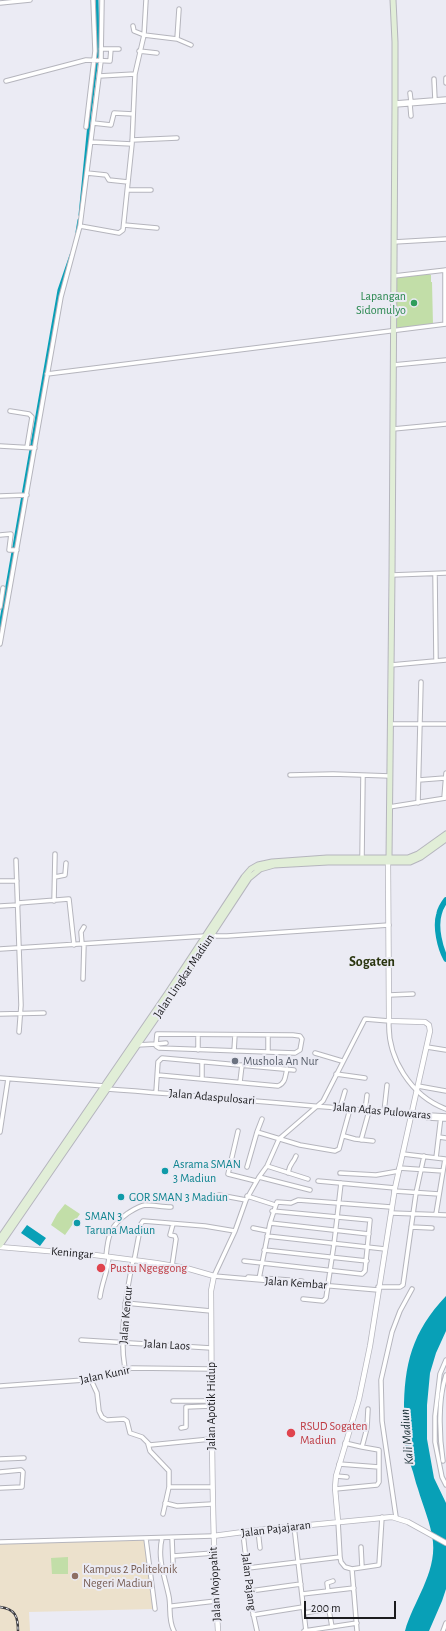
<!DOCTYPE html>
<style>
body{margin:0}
#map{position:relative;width:446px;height:1631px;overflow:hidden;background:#ebebf4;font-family:"Alegreya Sans",sans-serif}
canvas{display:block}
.scale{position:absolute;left:304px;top:1601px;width:92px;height:18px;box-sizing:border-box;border:2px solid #1b1b1e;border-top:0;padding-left:5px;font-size:12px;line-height:14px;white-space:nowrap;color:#1b1b1e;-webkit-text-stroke:3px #ebebf4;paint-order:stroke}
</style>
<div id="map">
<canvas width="446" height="1631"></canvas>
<div class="scale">200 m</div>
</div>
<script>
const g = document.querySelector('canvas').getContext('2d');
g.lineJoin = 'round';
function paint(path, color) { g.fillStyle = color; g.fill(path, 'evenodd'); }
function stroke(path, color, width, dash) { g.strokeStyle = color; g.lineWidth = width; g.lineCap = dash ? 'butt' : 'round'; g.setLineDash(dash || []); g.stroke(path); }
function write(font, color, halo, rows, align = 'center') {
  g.font = font + ' "Alegreya Sans",sans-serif'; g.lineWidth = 4; g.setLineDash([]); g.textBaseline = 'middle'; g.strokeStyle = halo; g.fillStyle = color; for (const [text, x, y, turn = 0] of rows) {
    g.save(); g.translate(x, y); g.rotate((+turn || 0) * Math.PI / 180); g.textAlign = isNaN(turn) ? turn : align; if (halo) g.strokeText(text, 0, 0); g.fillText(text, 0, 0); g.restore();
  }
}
const education = new Path2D(`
 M 145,1540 L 154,1609 L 29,1612 L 30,1631 L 0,1631 L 0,1543 Z`);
const green = new Path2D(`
 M 429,272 L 429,274 L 431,275 L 431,282 L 432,282 L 433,325 L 396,330 L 396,277 Z
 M 65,1204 L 80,1214 L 65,1235 L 51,1225 L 57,1214 Z
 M 68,1557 L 68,1574 L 52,1574 L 51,1558 Z`);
const water = new Path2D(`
 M 27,1225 L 46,1238 L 40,1246 L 21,1233 Z
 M 446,1296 L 446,1331 L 436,1353 L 430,1373 L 427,1405 L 427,1439 L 434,1478 L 446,1503 L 446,1589 L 442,1601 L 429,1631 L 405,1631 C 413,1602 436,1574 433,1542 C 431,1524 423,1506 418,1489 C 415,1481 414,1474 411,1466 C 404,1449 403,1430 404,1412 C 404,1364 412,1332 446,1296 Z`);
const canal = new Path2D(`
 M 80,215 L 90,114 L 98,51 L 97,0
 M 77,232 L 79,220
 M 0,626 L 59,290 L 71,255`);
const river = new Path2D(`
 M 446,900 C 443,904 440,909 439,914 C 435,927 440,948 446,959`);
const minor = new Path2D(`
 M 0,3 L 30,0
 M 133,26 L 134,31 L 144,35 L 177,39 L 191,45
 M 177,39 L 179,9
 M 101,49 L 119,49
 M 139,51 L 157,53
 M 99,76 L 135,74
 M 446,78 L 446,83
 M 434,79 L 435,100
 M 6,81 L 86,60 L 110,61 L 111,49
 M 410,93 L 411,102
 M 395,103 L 446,99
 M 410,104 L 411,116
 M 395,105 L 446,101
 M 93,123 L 111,125 L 114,113 L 133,114
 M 86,127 L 95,51 L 93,0
 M 132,140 L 177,138
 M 91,142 L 132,144
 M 87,173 L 106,175 L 109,180 L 128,182
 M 128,190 L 151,190
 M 124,225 L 157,228
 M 80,226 L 119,233 L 123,230 L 132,144 L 135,74 L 144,35 L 146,0
 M 394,242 L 446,239
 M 445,270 L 445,324
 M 394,276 L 446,270
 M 393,365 L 446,360
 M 47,374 L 446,324
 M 10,411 L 29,414 L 32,417 L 27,447
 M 393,429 L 446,424
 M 0,446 L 35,448
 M 0,496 L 27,495
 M 0,535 L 11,534 L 9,550 L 17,550
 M 435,574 L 436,660
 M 392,575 L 446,573
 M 0,607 L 3,588
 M 0,644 L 61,297 L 80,226 L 101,61 L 102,0
 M 391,665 L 446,660
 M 391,724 L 446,724
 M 290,775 L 333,774 L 390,776
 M 419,780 L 445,778
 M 444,798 L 446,773
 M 418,803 L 421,682
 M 389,807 L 446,798
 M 362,858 L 363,776
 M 16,860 L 21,1005 L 19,1032
 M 55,877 L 65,875 L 66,863
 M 0,881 L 17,881
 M 54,901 L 55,854
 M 18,903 L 69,899 L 74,945
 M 0,906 L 18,905
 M 212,933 L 215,936 L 227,936 L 389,925
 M 82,944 L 81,932 L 84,927
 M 0,949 L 205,936
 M 83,979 L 84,944
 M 389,995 L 413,994
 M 0,1014 L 44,1013
 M 137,1045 L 156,1044 L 157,1034 L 293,1035 L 300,1036 L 302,1039 L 300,1050 L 295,1053 L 159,1048 L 156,1046 L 156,1044 L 166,1043
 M 427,1047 L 446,1050
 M 198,1050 L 198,1035
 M 234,1051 L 235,1035
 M 268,1052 L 268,1035
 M 315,1053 L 342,1061
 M 336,1074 L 365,1078
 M 158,1075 L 278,1086 C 286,1083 285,1076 287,1069
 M 0,1078 L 105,1086
 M 202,1079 L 202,1062
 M 240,1082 L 242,1065
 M 418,1086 L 446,1091
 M 107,1089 C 220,1097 333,1109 446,1116
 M 156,1092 L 158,1062 L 162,1058 L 294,1070
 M 340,1108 L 345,1091
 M 365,1111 L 367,1095
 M 384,1112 L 387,1085
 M 428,1118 L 446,1119
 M 238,1131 L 228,1174 L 256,1181
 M 0,1132 L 8,1079
 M 257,1132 L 262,1119
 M 344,1136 L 355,1139 L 373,1141
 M 439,1137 L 446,1138
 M 361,1140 L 369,1111
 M 403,1154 L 445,1159 L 436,1214
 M 436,1158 L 441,1116
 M 267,1166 L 308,1179
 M 247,1167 L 257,1132 L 300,1145 L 335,1151 L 339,1149 L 350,1109
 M 399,1168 L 443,1171
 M 288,1173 C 290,1162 293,1164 296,1156
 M 340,1173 L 376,1175 L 399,1171
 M 259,1177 L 310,1190
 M 318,1181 L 395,1188
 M 394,1191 L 439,1194
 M 219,1195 L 246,1200
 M 247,1196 L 275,1205
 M 391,1213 L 446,1215
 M 270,1223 L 369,1234
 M 411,1227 L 432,1228
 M 253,1228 L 268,1231
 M 267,1236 L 385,1249
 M 264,1250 L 367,1261
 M 106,1256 C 108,1235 110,1226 128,1213 C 133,1210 139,1206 145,1205 C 153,1205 163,1207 171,1207
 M 134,1261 L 141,1224 L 143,1221 L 205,1226 L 235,1231
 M 244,1261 L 362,1274 L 365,1271 L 370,1220 L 272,1211
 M 172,1266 L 176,1239 L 175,1236 L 170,1235 L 173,1224
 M 248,1277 L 302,1281
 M 259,1279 L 270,1223 L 277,1202 L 291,1203 L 298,1200 L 391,1207
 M 378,1287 L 400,1287 L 403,1285 L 416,1193 L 424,1156
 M 378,1290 L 214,1276 L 235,1231 L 246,1200 L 259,1177 L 267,1166 L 279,1139 L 323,1101 L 365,1019 L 389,1021 C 387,1058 411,1096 446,1109
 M 100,1297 C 102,1282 108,1271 109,1257
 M 303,1299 L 323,1301 L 326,1298 L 334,1244 L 341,1183
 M 125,1303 L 211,1311
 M 81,1340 L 211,1348
 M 446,1360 L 440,1374 L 435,1416 L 435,1442 L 442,1477 L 446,1485
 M 125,1369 C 119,1334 126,1295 133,1260
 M 91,1380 L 97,1393 L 99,1411 L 102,1417 L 107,1420 L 124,1419 L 127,1421 L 130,1433 L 142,1437 L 150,1445 L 211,1439
 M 0,1386 L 98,1379 L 132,1368 L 211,1369
 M 173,1401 L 211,1401
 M 181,1428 L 186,1427 L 186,1407 L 211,1406
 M 345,1443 L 362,1447 L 367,1428 L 368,1409
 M 148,1444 L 150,1451 L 169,1471 L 169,1487 L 163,1514
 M 362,1447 L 379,1450 L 379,1467
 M 0,1459 L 24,1458
 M 443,1461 C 439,1435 438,1399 446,1375
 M 0,1472 L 21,1470 L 23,1472 L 22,1487 L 0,1488
 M 336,1476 L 347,1477
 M 169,1487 L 212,1487
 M 335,1489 L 377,1485 L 379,1482 L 379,1467 L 339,1464
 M 165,1503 L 177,1506 L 212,1504
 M 396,1517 L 382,1421 L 381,1380 L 392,1332 L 400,1311 L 412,1289
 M 338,1521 L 340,1557 L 341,1562 L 345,1567 L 352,1569 L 357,1631
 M 294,1526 L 306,1631
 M 258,1530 L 260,1548
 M 243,1533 L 251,1604 L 257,1631
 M 162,1538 C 157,1559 165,1577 169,1597 C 171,1609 168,1620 174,1631
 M 172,1538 L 173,1563
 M 146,1539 L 155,1609
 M 0,1542 L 213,1536
 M 361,1547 L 362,1567
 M 173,1556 L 214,1553
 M 248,1568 L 340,1557
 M 352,1569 L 379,1565 L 382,1517
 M 250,1591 L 301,1584
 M 328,1591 L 327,1583 L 333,1581
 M 302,1594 L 354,1588
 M 172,1606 L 216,1601
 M 304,1613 L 327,1609 L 329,1610 L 332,1627
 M 253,1615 L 303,1607
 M 304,1631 L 357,1623
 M 443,1631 L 446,1623`);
const tertiary = new Path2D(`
 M 0,1247 L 95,1255 L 156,1263 L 186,1268 L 214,1276 L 211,1291 C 212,1404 211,1517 218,1631
 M 338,1521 L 335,1488 L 336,1476 L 359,1399 L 370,1346 L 395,1188 L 430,1031 L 429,1025 L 425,1022 L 389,1021 L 388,859
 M 213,1536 L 258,1530 L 392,1517 L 408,1522 L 446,1543`);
const secondary = new Path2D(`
 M 389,858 L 392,575 L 395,105 L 395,42 L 393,0
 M 0,1238 L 167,994 L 244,877 L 251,869 L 258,865 L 272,862 L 327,858 L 408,858 L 418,854 L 446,834
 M 0,1245 L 174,992 L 249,878 L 260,869 L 274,865 L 328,862 L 410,862 L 421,857 L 446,839`);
const rail = new Path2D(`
 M 0,1607 C 15,1609 18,1616 18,1631`);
const markers = [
 [414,303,4,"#2e9e5b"],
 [235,1061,4,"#6b7280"],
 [165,1171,4,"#0f9aa8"],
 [121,1197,4,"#0f9aa8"],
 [77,1223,4,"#0f9aa8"],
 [101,1268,5,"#e0444e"],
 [291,1433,5,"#e0444e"],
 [75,1576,4,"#8d6e63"]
];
const leisureNames = [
 ["Lapangan",406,296],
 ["Sidomulyo",406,310]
];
const streetNames = [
 ["Jalan Lingkar Madiun",184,976,-56],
 ["Jalan Adaspulosari",212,1097,5],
 ["Jalan Adas Pulowaras",382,1111,5],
 ["Keningar",72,1253,5],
 ["Jalan Kembar",296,1283,4],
 ["Jalan Kencur",126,1315,-85],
 ["Jalan Laos",167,1345,3],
 ["Jalan Kunir",105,1375,-12],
 ["Jalan Apotik Hidup",211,1406,-90],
 ["Jalan Pajajaran",276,1529,-7],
 ["Jalan Pajang",249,1582,83],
 ["Jalan Mojopahit",215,1584,-93]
];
const worshipNames = [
 ["Mushola An Nur",243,1061]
];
const cultureNames = [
 ["Asrama SMAN",173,1164],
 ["3 Madiun",173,1178],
 ["GOR SMAN 3 Madiun",129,1197],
 ["SMAN 3",85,1216],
 ["Taruna Madiun",85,1230]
];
const healthNames = [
 ["Pustu Ngeggong",110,1268],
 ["RSUD Sogaten",300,1426],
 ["Madiun",300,1440]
];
const educationNames = [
 ["Kampus 2 Politeknik",83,1569],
 ["Negeri Madiun",83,1583]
];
const waterNames = [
 ["Kali Madiun",407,1437,-95]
];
const quarterNames = [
 ["Sogaten",372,962]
];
paint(education, '#ece1cc');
paint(green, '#c2dea8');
paint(water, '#08a0b7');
stroke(canal, '#08a0b7', 3);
stroke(river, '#08a0b7', 5.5);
stroke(minor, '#b5b5bd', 5.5);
stroke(tertiary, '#b5b5bd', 6);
stroke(secondary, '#b5b5bd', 7);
stroke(minor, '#fff', 3.5);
stroke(tertiary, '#fff', 4.5);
stroke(secondary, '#e1eed7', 5);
stroke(rail, '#3c3c40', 2.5);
stroke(rail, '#ebebf4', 1, [3]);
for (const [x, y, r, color] of markers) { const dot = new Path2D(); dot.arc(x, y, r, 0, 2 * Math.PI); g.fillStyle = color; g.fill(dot); stroke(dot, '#ebebf4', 1.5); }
write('12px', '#27864d', '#ebebf4', leisureNames, 'right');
write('12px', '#1b1b1e', '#ebebf4', streetNames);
write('12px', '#5b616d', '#ebebf4', worshipNames, 'left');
write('12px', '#0d838f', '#ebebf4', cultureNames, 'left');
write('12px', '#be3a42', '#ebebf4', healthNames, 'left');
write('12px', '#785e54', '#ebebf4', educationNames, 'left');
write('italic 13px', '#192e33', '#ebebf4', waterNames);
write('bold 14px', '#2a350f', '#ebebf4', quarterNames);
</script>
